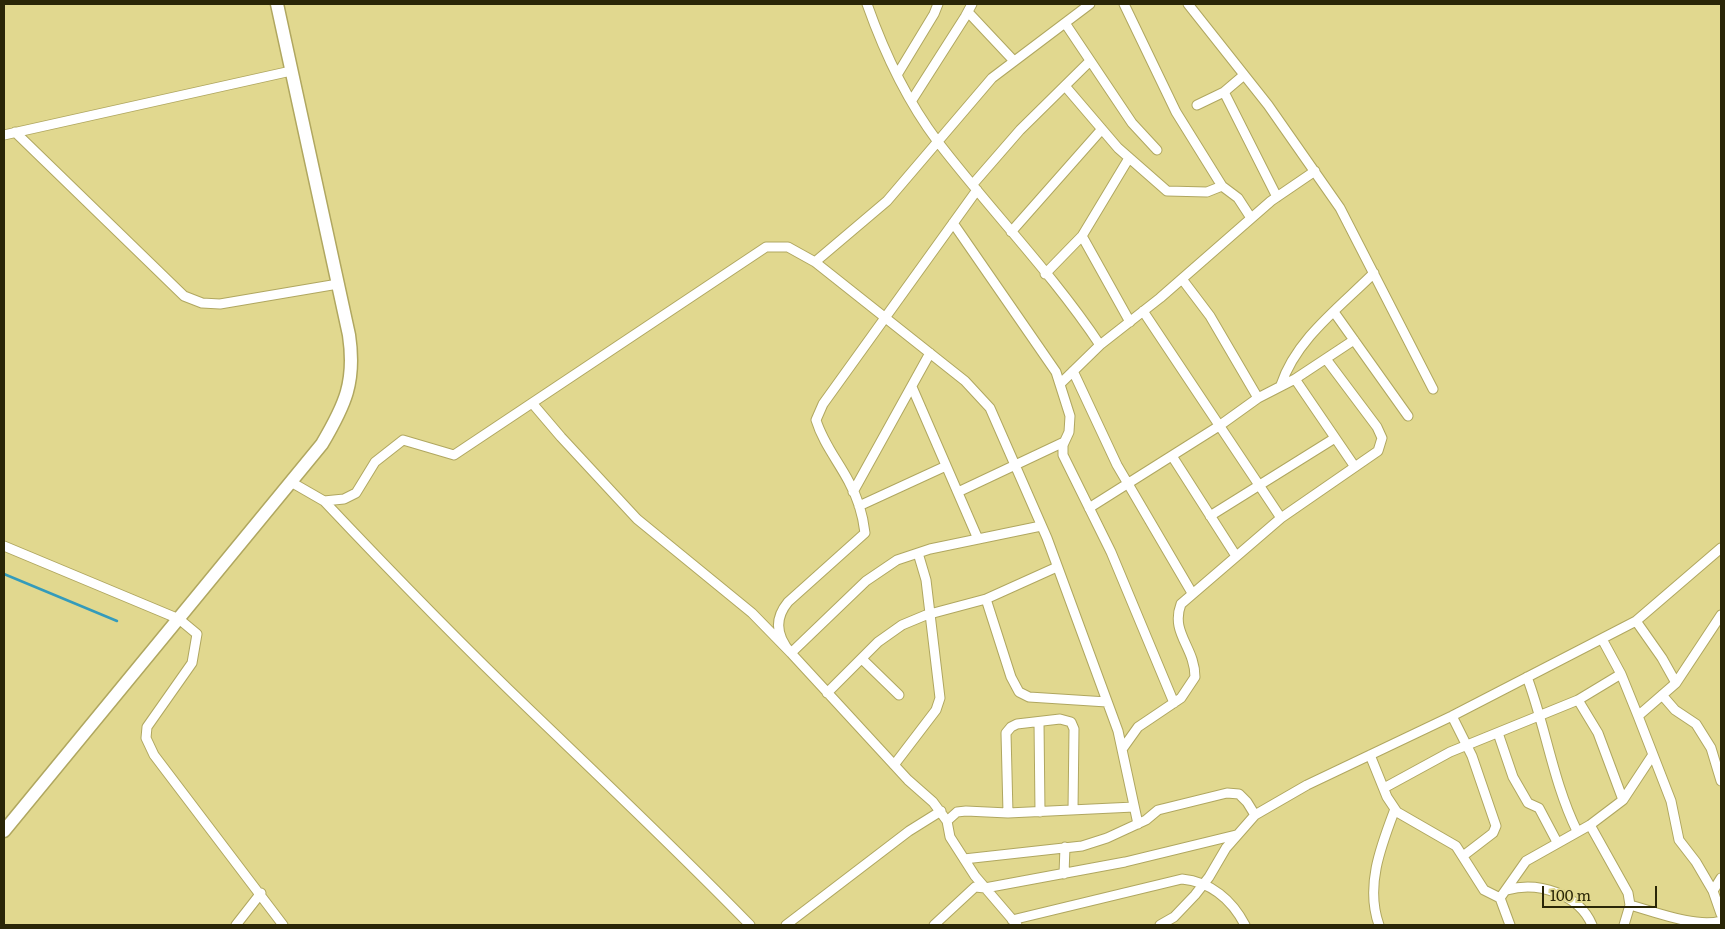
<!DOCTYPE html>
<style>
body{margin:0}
#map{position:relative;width:1725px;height:929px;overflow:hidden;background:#e1d88f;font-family:Literata,serif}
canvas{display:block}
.frame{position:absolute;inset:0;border:5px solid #2a2607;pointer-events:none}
.scale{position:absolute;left:1542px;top:886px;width:115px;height:22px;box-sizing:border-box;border:2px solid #2a2607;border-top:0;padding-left:6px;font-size:15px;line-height:18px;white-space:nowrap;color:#2a2607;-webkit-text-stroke:4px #e1d88f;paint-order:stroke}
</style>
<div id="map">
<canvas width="1725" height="929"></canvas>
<div class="frame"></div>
<div class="scale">100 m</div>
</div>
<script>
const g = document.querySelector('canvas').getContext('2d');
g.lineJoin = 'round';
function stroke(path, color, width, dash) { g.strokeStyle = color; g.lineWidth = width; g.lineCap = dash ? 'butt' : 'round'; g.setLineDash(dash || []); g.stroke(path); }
const stream = new Path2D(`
 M 4,574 L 117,621`);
const street = new Path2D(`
 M 867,4 C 884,52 907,101 938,142 C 991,211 1052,273 1100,345
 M 1124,4 L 1176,112 L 1222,186 L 1238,198 L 1251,218
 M 1188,4 L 1268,105 L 1340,208 L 1433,389
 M 968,12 L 1014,61
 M 1065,23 L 1132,123 L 1157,150
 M 897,75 L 934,14 L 938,4
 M 1065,86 L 1118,148 L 1167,191 L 1207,192 L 1222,186
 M 1224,92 L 1277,197
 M 912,100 L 965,17 L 972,4
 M 1197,105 L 1224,92 L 1244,75
 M 15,132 L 184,296 L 202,303 L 220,304 L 338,284
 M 4,135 L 291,71
 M 973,184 L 1020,130 L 1090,61
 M 953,223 L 1056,372 L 1070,416 L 1069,432 L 1063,445 L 1063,455 L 1111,552 L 1174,703
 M 1011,232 L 1102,129
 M 1082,236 L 1130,322
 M 815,262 L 887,201 L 992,78 L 1090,4
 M 1045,274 L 1082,236 L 1129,158
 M 1182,279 L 1210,316 L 1258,398
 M 1143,311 L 1281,518
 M 1334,312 L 1408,416
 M 1073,371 L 1117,465 L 1192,593
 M 1295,379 L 1355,467
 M 1061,383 L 1100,345 L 1160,298 L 1271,201 L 1315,171
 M 1281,385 C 1296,339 1340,307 1374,273
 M 912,387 L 978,539
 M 532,403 L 561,437 L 637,519 L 752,613 L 791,653 L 866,581 L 897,560 L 930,549 L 1041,526
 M 1172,456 L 1236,556
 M 291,482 L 324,501 L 344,499 L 356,493 L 375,462 L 403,440 L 454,455 L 766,247 L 788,247 L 815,262 L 965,381 L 990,408 L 1047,538 L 1118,731 L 1138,824
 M 853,492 L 930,353
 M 958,492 L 1064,442
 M 324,501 C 392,573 460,643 531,711 C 605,782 679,852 750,925
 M 859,506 L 946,466
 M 1089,508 L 1219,426 L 1258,398 L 1295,379 L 1354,340
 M 1210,516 L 1335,438
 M 4,546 L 179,619 L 197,634 L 192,663 L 147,727 L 146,738 L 154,755 L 283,925
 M 986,599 L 1011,677 L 1019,692 L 1029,697 L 1107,702
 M 1636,621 L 1662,658 L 1676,683
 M 1602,639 L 1621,674 L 1638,716 L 1671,801 L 1679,840 L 1696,862 L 1713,891 L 1721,914
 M 862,659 L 899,695
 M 1527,677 C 1546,728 1553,782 1577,831
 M 827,693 L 878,642 L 902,625 L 926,615 L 986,599 L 1057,567
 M 1662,695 L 1675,710 L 1696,724 L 1711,748 L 1721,781
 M 1578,700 L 1598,733 L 1623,800
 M 1452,716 L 1472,756 L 1496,826 L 1493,833 L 1463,856
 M 1638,716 L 1676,683 L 1721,615
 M 1039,722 L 1040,812
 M 1498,733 L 1513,777 L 1528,803 L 1539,808 L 1557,842
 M 1123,748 L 1138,727 L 1181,698 L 1195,677 C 1195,647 1170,633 1181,604 L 1281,518 L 1378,451 L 1382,438 L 1377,427 L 1326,359
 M 1370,755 L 1387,797 L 1397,812 L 1456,846 L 1484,890 L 1500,898 L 1510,925
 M 894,765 L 936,710 L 940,698 L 926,580 L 918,553
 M 1384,788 L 1450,752 L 1578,700 L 1621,674
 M 1008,813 L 1006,733 L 1011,727 L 1017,724 L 1060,719 L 1071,722 L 1074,729 L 1073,810
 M 947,821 L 933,802 L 908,780 L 791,653 C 776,636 774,619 788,602 L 865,533 C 863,516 858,498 849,482 C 838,461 823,443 816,420 L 823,404 L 977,190
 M 1590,825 L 1628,893 L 1630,905 L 1624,925
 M 964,859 L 1082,846 L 1107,838 L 1146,820 L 1158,810 L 1227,793 L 1239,794 L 1247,802 L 1255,815
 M 1064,874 L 1065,847
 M 1507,890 C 1538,881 1579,894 1592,925
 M 1713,891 L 1721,878
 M 1500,898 L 1526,861 L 1590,825 L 1623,800 L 1652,756
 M 1630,905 C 1655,912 1696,928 1721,921
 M 1012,920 L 1182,879 C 1211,882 1232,900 1245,925
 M 236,925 L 261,893
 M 786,925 L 909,831 L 941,811
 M 934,925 L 975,887 L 985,888 L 1125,862 L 1236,835
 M 1017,925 L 975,876 L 950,837 L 947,821 L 957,812 L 966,811 L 1008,813 L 1134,807
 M 1160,925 L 1174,917 L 1195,895 L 1209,877 L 1226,848 L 1255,815 L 1307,785 L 1452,716 L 1636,621 L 1721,548
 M 1379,925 C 1365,886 1381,846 1395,809`);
const secondary = new Path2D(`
 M 4,831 L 322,444 C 345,405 356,382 349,335 L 277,4`);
stroke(stream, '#349bbb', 2.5);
stroke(street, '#b0a760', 11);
stroke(secondary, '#b0a760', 15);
stroke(street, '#fff', 9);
stroke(secondary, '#fff', 12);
</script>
